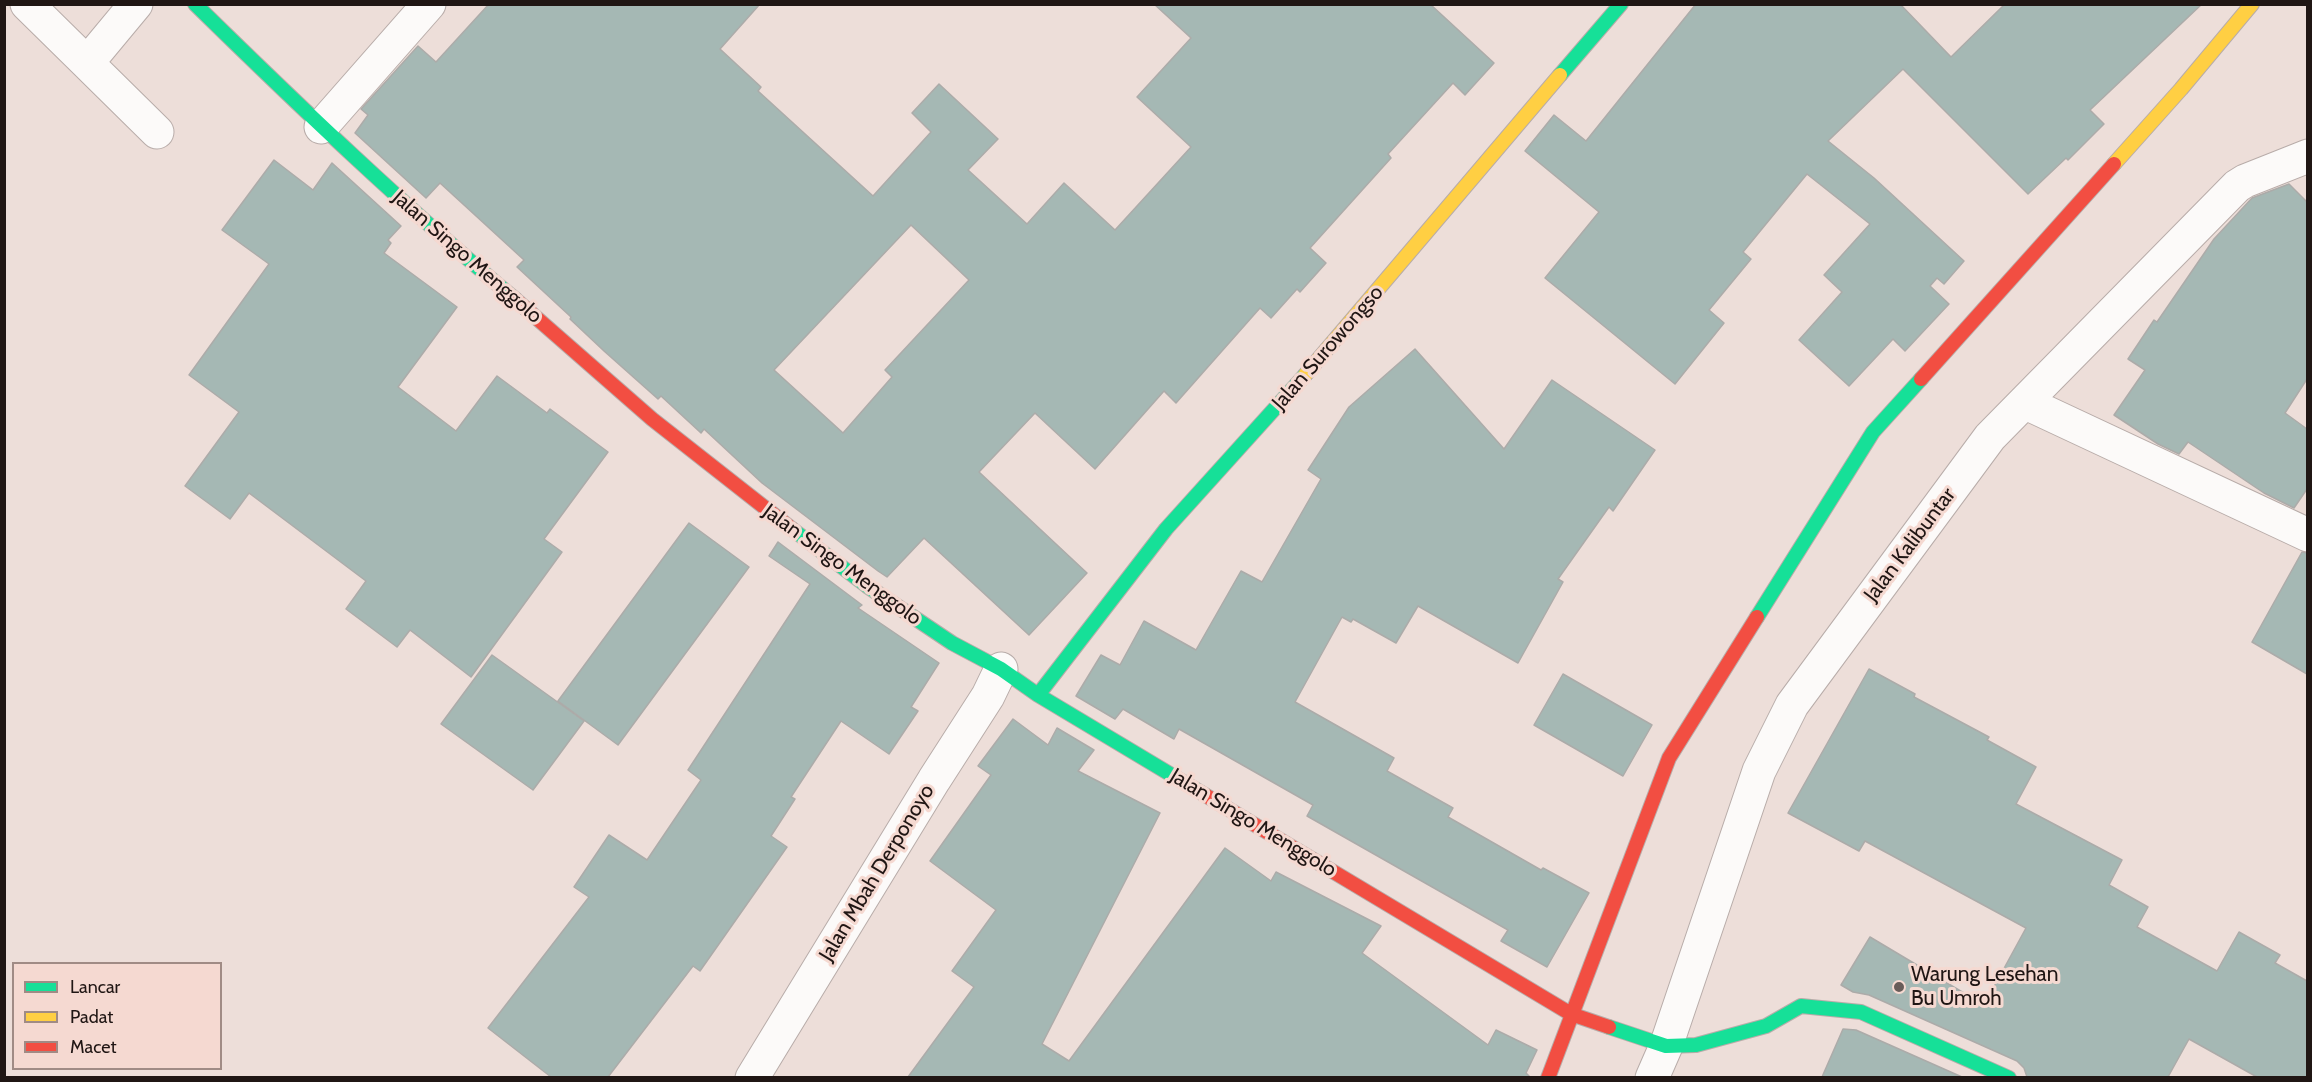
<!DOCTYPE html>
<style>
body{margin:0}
#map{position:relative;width:2312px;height:1082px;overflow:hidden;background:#edded9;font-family:Cabin,sans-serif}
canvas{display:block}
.frame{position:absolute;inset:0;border:6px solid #201614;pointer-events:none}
.legend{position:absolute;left:12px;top:962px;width:210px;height:108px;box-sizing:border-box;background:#f5d9d1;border:2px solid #a08b85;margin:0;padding:8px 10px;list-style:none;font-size:18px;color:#201614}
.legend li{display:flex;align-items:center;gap:12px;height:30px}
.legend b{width:30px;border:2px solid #a08b85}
</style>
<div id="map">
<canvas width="2312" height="1082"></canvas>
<div class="frame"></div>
<ul class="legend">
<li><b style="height:8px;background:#16e098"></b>Lancar</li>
<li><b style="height:8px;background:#ffcf43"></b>Padat</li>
<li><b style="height:8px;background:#f24e42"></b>Macet</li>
</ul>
</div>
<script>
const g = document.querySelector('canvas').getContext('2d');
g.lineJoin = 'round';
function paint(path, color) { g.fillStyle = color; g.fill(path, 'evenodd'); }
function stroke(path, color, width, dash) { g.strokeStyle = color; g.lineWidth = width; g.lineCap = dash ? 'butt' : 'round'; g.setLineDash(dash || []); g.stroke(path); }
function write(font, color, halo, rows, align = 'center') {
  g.font = font + ' Cabin,sans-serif'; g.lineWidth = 6; g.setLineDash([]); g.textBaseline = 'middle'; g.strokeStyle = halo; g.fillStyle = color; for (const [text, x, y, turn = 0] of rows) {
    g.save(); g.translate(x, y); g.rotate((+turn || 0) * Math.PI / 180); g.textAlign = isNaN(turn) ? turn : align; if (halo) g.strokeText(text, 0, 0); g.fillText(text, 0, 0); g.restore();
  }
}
const building = new Path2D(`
 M 489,4 L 760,4 L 720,49 L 761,87 L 758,91 L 873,196 L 931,132 L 912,113 L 939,84 L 998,139 L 968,170 L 1027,224 L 1064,183 L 1115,230 L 1191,147 L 1137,97 L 1191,38 L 1154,4 L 1430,4 L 1494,63 L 1465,95 L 1453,83 L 1388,154 L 1391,158 L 1310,248 L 1326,263 L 1300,292 L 1297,289 L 1271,318 L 1260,308 L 1176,403 L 1164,391 L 1095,469 L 1035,413 L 979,472 L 1087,573 L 1029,635 L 924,538 L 887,577 L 878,571 L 762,483 L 704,429 L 701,433 L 661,396 L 658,399 L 604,351 L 570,319 L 571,317 L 517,267 L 524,260 L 440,183 L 426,198 L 355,133 L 368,115 L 361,109 L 418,46 L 436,62 ZM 911,225 L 969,280 L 885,370 L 892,377 L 843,433 L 774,370 Z
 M 1696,4 L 1900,4 L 1951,57 L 2005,4 L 2202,4 L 2090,110 L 2104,124 L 2068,160 L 2066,158 L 2028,194 L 1903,69 L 1828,141 L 1874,178 L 1964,261 L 1944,284 L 1937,278 L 1930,286 L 1949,304 L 1905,351 L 1893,339 L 1849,386 L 1799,340 L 1842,292 L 1824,275 L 1870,224 L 1807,174 L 1743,252 L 1751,259 L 1709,310 L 1724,323 L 1675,384 L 1545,278 L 1599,212 L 1525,151 L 1554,115 L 1586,141 Z
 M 274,160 L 313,190 L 332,163 L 401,226 L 388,240 L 391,243 L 384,253 L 457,307 L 398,387 L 456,431 L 497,376 L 547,413 L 550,409 L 608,452 L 544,539 L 562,552 L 471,677 L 410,630 L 397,647 L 346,609 L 366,581 L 249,493 L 230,519 L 185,486 L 239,412 L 189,375 L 269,264 L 222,230 Z
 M 2289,184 L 2307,202 L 2307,379 L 2285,413 L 2307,429 L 2307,489 L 2294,508 L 2264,493 L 2188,442 L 2179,454 L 2158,444 L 2114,415 L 2145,370 L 2128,359 L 2154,320 L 2157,322 L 2214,239 L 2252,198 Z
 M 1415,349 L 1504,449 L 1552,380 L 1655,450 L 1613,511 L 1609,507 L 1558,579 L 1563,582 L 1518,663 L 1418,606 L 1396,643 L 1353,619 L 1351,622 L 1342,617 L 1295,702 L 1394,758 L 1387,771 L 1453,808 L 1448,817 L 1541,870 L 1543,868 L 1589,893 L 1547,967 L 1501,941 L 1508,930 L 1307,816 L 1313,805 L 1179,729 L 1174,739 L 1123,709 L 1115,719 L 1076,696 L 1101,655 L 1120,665 L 1144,621 L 1196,650 L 1241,571 L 1262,582 L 1321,479 L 1308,470 L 1349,407 Z
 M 689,523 L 749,567 L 618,745 L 558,701 Z
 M 778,542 L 862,605 L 858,608 L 939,663 L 911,707 L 918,711 L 889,754 L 841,721 L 791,797 L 795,799 L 771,836 L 787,847 L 700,971 L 693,966 L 608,1077 L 551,1077 L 488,1028 L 589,897 L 574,887 L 609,835 L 647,860 L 701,780 L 688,770 L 810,584 L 769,556 Z
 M 2302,552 L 2307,553 L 2307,674 L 2252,642 Z
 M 492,655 L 584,721 L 533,790 L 441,724 Z
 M 1869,669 L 1915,694 L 1914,697 L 1989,737 L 1987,740 L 2036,767 L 2016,804 L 2122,860 L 2109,885 L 2148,907 L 2137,927 L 2217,971 L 2239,932 L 2280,955 L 2275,963 L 2307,981 L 2307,1077 L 2257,1077 L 2189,1039 L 2168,1077 L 2027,1077 L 2024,1068 L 2017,1061 L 1869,995 L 1853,992 L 1841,985 L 1870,937 L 1984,1005 L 2026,928 L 1865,841 L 1859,851 L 1788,813 Z
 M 1563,674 L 1652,725 L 1623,776 L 1534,725 Z
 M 1013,719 L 1048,745 L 1057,728 L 1094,750 L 1078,771 L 1160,813 L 1042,1044 L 1069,1061 L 1225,848 L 1271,881 L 1276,872 L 1381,926 L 1362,953 L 1488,1045 L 1496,1030 L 1537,1050 L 1526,1073 L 1530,1077 L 908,1077 L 974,987 L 952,971 L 996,910 L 930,861 L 991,775 L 978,766 Z
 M 1843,1029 L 1856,1030 L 1962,1077 L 1822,1077 Z`);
const street = new Path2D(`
 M 27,4 L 87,63 L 136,4
 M 87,63 L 157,132
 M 321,127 L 429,4
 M 2026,403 L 2308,535
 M 752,1078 L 934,780 L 988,696 L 1001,669
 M 1652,1078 L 1666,1046 L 1759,771 L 1792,705 L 1990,437 L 2237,186 L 2245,181 L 2308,156`);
const fast = new Path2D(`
 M 195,4 C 299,106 404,206 516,300
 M 1560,75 L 1621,4
 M 792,529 L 867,586 L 952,643 L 1001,669 L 1038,695 L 1205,795
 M 1757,617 L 1873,432 L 1921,379
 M 1038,695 L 1166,529 L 1305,375
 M 1609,1027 L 1666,1046 L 1696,1045 L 1766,1026 L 1801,1006 L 1861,1012 L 2009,1078`);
const slow = new Path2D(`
 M 2114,164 L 2181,89 L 2252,4
 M 1305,375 L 1560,75`);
const jam = new Path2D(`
 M 516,300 L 652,419 L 792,529
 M 1921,379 L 2114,164
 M 1205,795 L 1571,1014 L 1609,1027
 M 1548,1078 L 1669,758 L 1757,617`);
const markers = [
 [1899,987,6,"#685c59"]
];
const streetNames = [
 ["Jalan Singo Menggolo",467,257,41],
 ["Jalan Surowongso",1328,348,-49],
 ["Jalan Kalibuntar",1910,545,-53],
 ["Jalan Singo Menggolo",842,565,36],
 ["Jalan Singo Menggolo",1253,823,31],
 ["Jalan Mbah Derponoyo",877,873,-59]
];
const poiNames = [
 ["Warung Lesehan",1911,975],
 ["Bu Umroh",1911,999]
];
paint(building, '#a5b8b4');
stroke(building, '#acaba9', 1.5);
stroke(street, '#b8aca9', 35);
stroke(fast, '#b8aca9', 16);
stroke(slow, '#b8aca9', 16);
stroke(jam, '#b8aca9', 16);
stroke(street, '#fcfaf9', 33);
stroke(fast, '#16e098', 14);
stroke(slow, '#ffcf43', 14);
stroke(jam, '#f24e42', 14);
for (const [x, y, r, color] of markers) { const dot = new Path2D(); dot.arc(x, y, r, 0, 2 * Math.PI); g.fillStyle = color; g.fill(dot); stroke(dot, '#f5d9d1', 2); }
write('21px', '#201614', '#f5d9d1', streetNames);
write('21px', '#201614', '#f5d9d1', poiNames, 'left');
</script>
